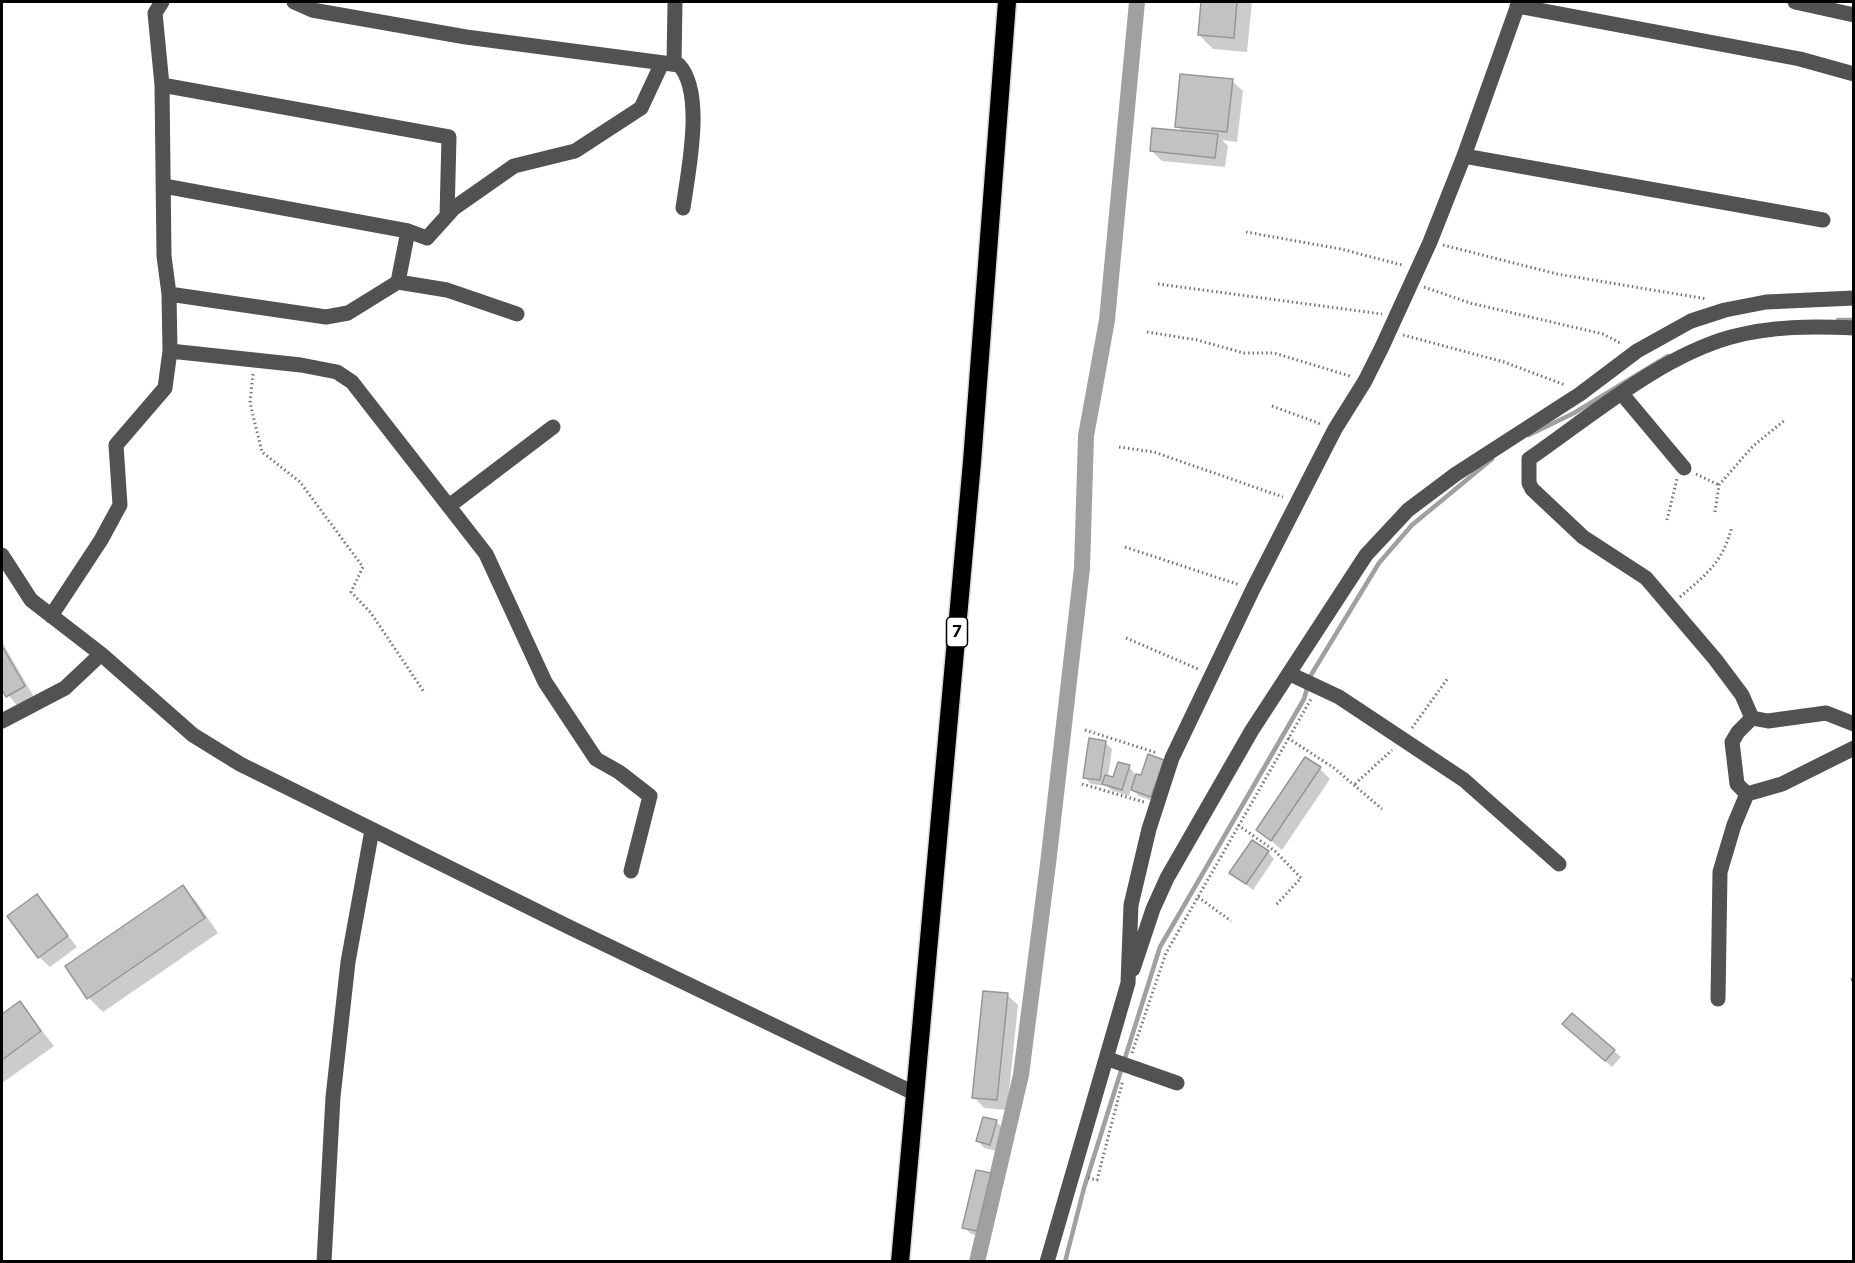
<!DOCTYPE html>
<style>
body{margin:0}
#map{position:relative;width:1855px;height:1263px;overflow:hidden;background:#fff;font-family:Karla,sans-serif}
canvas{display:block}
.frame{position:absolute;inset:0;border:3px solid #000;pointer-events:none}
</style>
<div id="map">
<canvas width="1855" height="1263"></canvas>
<div class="frame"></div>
</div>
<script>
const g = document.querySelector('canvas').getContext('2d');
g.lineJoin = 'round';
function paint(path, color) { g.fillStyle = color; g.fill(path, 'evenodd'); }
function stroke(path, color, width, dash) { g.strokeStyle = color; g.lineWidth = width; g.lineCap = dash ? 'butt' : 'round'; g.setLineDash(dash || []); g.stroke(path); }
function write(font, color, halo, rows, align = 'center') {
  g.font = font + ' Karla,sans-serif'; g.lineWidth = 5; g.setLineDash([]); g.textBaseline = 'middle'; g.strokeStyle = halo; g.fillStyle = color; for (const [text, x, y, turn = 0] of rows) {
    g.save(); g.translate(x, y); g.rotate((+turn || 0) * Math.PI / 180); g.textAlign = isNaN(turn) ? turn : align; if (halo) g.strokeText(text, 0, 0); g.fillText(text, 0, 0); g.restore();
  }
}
const shadow = new Path2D(`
 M 1202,2 L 1252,2 L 1247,52 L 1213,49 L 1199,35 Z
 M 1232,81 L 1243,91 L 1237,142 L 1222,140 L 1228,146 L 1225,167 L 1162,161 L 1152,151 L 1183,132 L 1177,126 Z
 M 2,642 L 34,697 L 18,707 L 2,687 Z
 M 1105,742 L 1112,749 L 1108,777 L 1114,779 L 1129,767 L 1136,775 L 1141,777 L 1163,761 L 1158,803 L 1139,796 L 1131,788 L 1129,796 L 1111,790 L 1107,786 L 1091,784 L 1084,777 Z
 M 1320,769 L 1330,779 L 1282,850 L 1258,830 Z
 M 1268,852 L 1274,859 L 1253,890 L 1231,873 Z
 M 182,887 L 196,901 L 218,933 L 103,1012 L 89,998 L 67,967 Z
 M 37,896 L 77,947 L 50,967 L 39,957 Z
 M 1007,995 L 1018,1005 L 1007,1110 L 984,1108 L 974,1097 Z
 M 20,1003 L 54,1046 L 2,1083 L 2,1016 Z
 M 1570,1031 L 1614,1051 L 1621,1057 L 1612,1067 Z
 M 996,1122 L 1003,1128 L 997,1151 L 984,1148 L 978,1141 Z
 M 978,1172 L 991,1175 L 997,1181 L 984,1237 L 971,1234 L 964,1227 Z`);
const stream = new Path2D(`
 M 1838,320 L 1854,320
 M 1529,435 L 1574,413 L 1668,356
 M 1065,1262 L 1084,1188 L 1160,947 L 1304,699 L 1311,675 L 1379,563 L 1412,525 L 1492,459`);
const canal = new Path2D(`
 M 977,1262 L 1021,1075 L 1048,864 L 1082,568 L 1086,436 L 1107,320 L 1137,2`);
const building = new Path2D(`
 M 1201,2 L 1237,2 L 1234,38 L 1198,35 Z
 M 1180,74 L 1233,79 L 1227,132 L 1175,127 Z
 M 1152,128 L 1218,134 L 1215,158 L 1150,151 Z
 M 2,646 L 25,686 L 6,697 L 2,690 Z
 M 1089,738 L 1106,741 L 1100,780 L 1083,778 Z
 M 1148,754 L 1164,760 L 1151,797 L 1131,790 L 1136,774 L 1141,775 Z
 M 1305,757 L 1321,767 L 1271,841 L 1256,830 Z
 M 1118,762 L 1130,765 L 1122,790 L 1102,784 L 1105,775 L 1113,777 Z
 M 1252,840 L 1269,851 L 1246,884 L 1229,873 Z
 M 183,885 L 205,918 L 87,999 L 65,966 Z
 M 37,894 L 68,936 L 38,958 L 7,916 Z
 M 983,991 L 1008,993 L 997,1100 L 972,1098 Z
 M 20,1001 L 41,1031 L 2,1060 L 2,1014 Z
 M 1572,1013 L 1615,1050 L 1605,1061 L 1562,1024 Z
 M 983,1117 L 997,1120 L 990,1145 L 976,1141 Z
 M 976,1170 L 991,1173 L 977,1231 L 962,1228 Z`);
const path = new Path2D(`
 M 1246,232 L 1341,249 L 1402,265
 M 1443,245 L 1557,274 L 1707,299
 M 1158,284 L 1382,314
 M 1424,287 L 1470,303 L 1603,334 L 1622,344
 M 1147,332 L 1197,340 L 1244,353 L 1274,353 L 1350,376
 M 1403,335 L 1504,362 L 1565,385
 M 253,374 L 250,403 L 262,452 L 300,482 L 363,567 L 351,592 L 371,613 L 424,692
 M 1272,406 L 1321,424
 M 1119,447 L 1154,452 L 1283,497
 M 1696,474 L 1719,485
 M 1715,512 L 1719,485 L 1753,446 L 1785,420
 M 1667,520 L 1677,479
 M 1125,547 L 1240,585
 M 1680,597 C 1707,574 1723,562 1732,526
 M 1126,638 L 1198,669
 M 1412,728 L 1448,678
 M 1085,730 L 1157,753
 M 1288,738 L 1334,768 L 1382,809
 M 1082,784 L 1144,802
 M 1355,784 L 1392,750
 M 1238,825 L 1275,851 L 1301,878 L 1275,906
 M 1198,897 L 1231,921
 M 1851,980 L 1854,979
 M 1132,1053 L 1166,953 L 1311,699
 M 1088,1178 L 1097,1180 L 1123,1080`);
const minor = new Path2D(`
 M 294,2 L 312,10 L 466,37 L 679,65 C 705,93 688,172 683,208
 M 1795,2 L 1854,15
 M 1517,6 L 1800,59 L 1854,74
 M 674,64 L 675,2
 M 162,85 L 449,137 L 447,216
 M 1464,156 L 1823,220
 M 164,186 L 408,231 L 427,238 L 454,208 L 514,166 L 575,151 L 641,108 L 662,63
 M 398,282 L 408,231
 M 169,294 L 326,317 L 348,313 L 398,282 L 447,290 L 517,314
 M 1854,328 C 1812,326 1772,326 1731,337 C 1659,357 1590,417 1529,459 L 1529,483 L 1532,489 L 1583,537 L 1646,578 L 1715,659 L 1742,695 L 1752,718 L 1768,721 L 1826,713 L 1854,724
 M 170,351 L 301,365 L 337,372 L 352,382 L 486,554 L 545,682 L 596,759 L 619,772 L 650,796 L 631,871
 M 1622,394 L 1684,468
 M 449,506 L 553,427
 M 2,555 L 31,600 L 101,654 L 193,735 L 240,764 L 569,927 L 916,1094
 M 51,616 L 101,540 L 120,505 L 116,445 L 165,388 L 170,351 L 169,294 L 164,256 L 162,85 L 155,13 L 162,2
 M 1290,674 L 1339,697 L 1464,780 L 1559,864
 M 2,721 L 65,688 L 101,654
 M 1747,794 L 1737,784 L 1732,742 L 1738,732 L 1752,718
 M 1133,969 L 1153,909 L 1167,878 L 1252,730 L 1366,555 L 1408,510 L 1456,474 L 1580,394 L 1637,351 L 1691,321 L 1725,310 L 1766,302 L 1854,298
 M 1718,999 L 1720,872 L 1734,825 L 1747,794 L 1782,784 L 1854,748
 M 1137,1069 L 1177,1083
 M 324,1262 L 333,1097 L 348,962 L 372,830
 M 1047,1262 L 1128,983 L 1131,905 L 1149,829 L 1172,758 L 1253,589 L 1335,429 L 1365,381 L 1382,347 L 1430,242 L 1464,156 L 1519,2`);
const highway = new Path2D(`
 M 900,1262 L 972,462 L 1007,2`);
const minorBridge = new Path2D(`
 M 1111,1060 L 1137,1069`);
const shields = [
 [957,632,21]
];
const shieldNames = [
 ["7",957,632]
];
paint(shadow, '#0003');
stroke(stream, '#a0a0a0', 4.5);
stroke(canal, '#a0a0a0', 16);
paint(building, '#c2c2c2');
stroke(building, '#969696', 1.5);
stroke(highway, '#dbdbdb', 21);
stroke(path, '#747474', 3, [1.5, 3]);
stroke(minor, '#525252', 15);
stroke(highway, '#000', 18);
stroke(minorBridge, '#525252', 15);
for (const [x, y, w] of shields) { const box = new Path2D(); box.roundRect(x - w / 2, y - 15, w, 30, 4.5); g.fillStyle = '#fff'; g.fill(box); stroke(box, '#000', 1.5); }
write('bold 18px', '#000', null, shieldNames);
</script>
